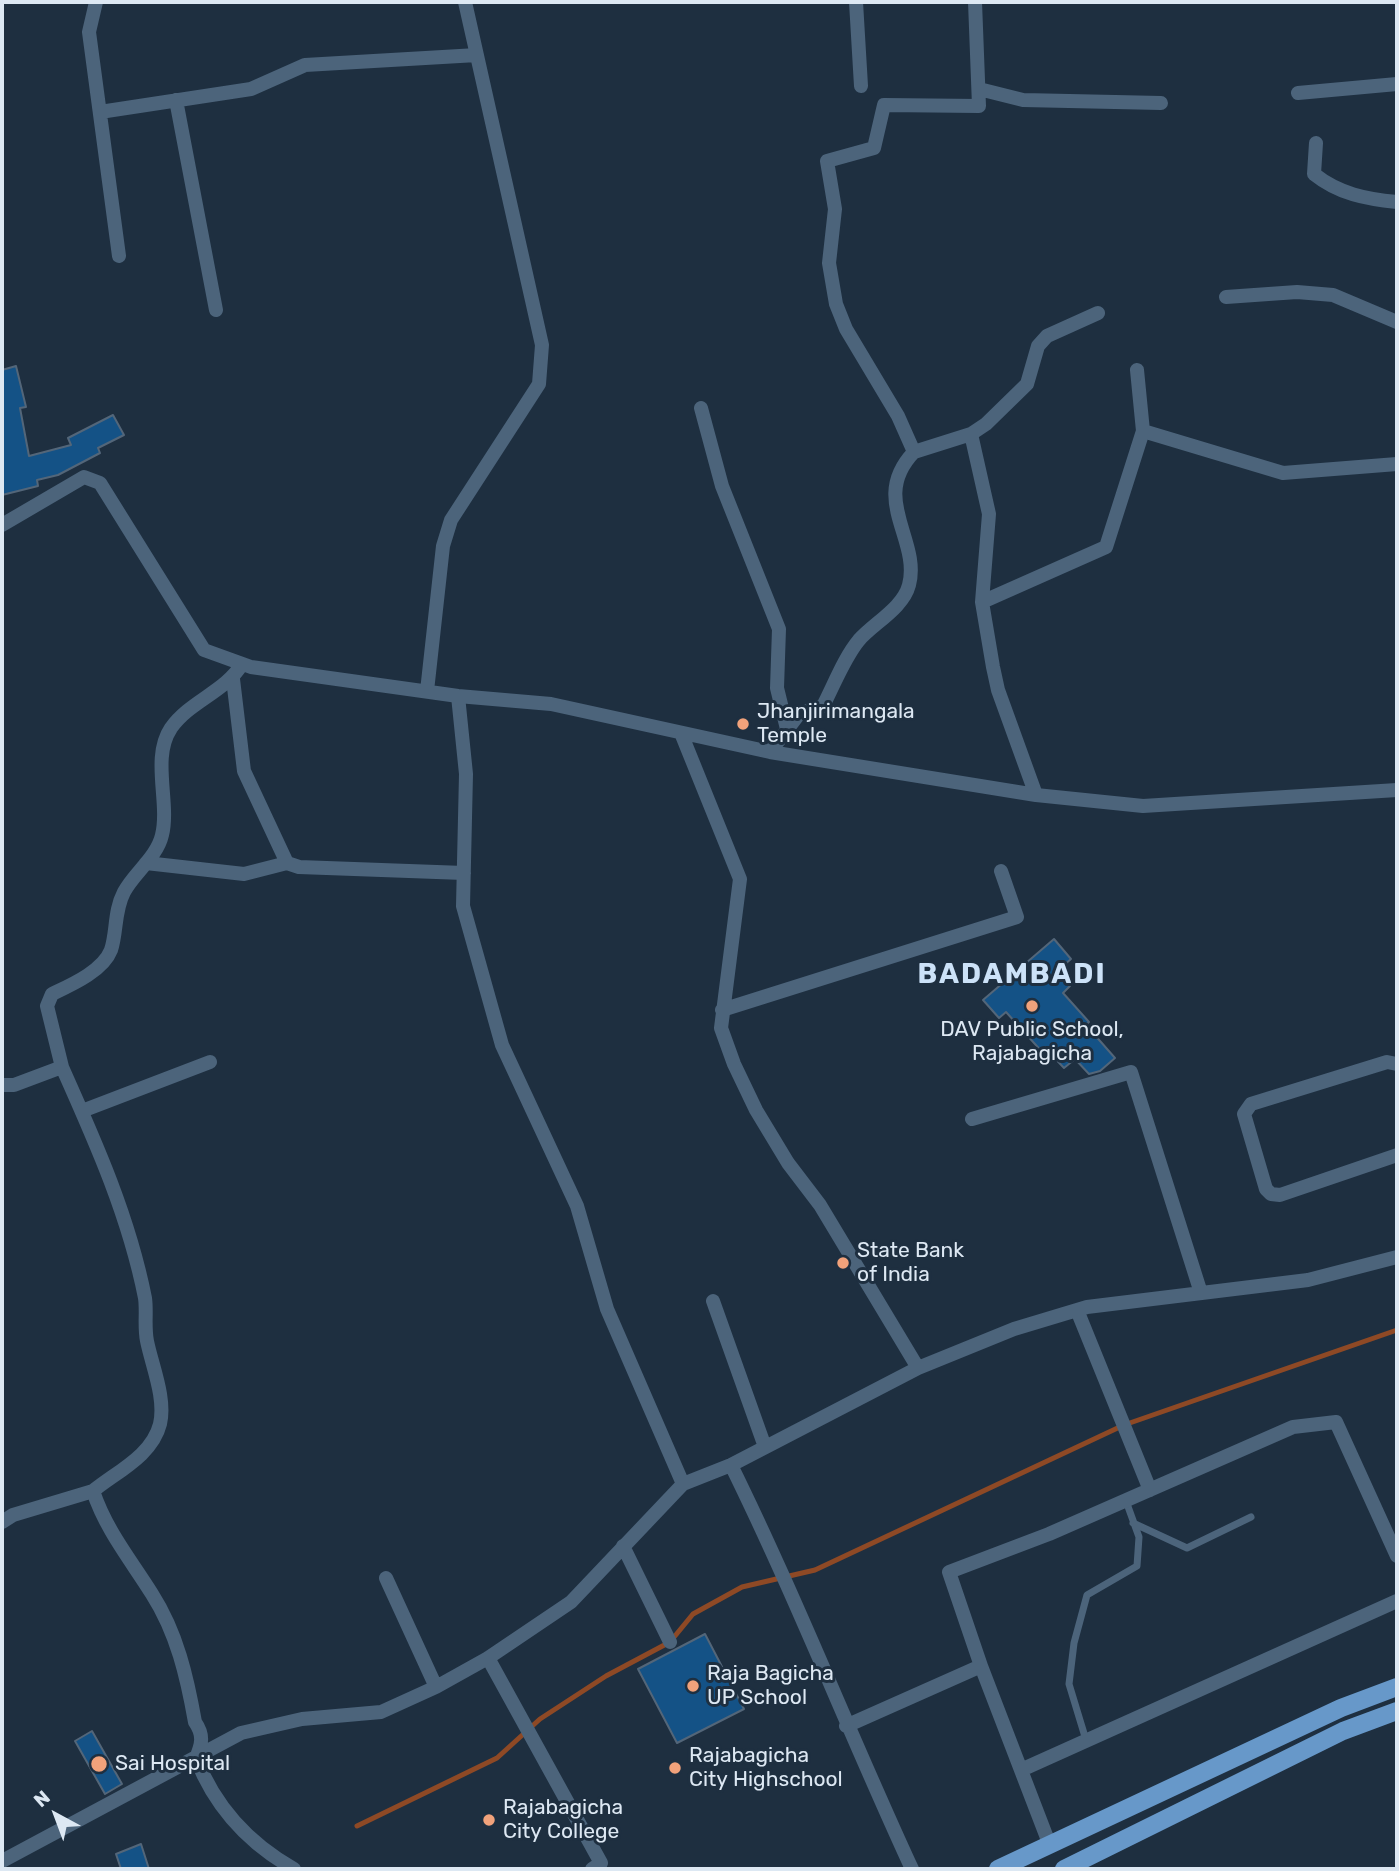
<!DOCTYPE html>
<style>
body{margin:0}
#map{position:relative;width:1399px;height:1871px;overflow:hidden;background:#1e2f40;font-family:Rubik,sans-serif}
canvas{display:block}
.frame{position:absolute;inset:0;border:4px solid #dde8f3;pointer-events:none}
.north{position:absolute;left:21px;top:1780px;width:70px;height:70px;-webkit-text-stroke:5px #1e2f40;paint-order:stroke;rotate:319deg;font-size:19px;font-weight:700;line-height:28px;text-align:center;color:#dde8f3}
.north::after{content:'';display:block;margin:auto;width:24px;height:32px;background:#dde8f3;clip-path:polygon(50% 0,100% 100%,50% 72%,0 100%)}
</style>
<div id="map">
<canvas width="1399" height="1871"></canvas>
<div class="frame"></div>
<div class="north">N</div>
</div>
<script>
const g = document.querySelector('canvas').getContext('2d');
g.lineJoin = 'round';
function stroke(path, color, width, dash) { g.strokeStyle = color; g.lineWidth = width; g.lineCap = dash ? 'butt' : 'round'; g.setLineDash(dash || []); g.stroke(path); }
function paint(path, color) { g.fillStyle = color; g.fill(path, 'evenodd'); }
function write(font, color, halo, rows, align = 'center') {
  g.font = font + ' Rubik,sans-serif'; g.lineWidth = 6; g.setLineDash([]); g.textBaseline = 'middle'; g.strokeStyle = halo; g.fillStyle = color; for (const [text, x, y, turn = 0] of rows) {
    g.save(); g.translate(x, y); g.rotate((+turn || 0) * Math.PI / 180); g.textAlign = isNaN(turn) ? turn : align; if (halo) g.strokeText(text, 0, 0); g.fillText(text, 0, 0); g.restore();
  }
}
const stream = new Path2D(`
 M 357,1826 L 497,1758 L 540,1719 L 606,1676 L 670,1642 L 693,1614 L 742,1587 L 815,1570 L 1124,1425 L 1397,1330`);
const building = new Path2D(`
 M 16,366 L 26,407 L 20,408 L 29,456 L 71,445 L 68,438 L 113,415 L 124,435 L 98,448 L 100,453 L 58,475 L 37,480 L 38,486 L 2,495 L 2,370 Z
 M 1054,939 L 1071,959 L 1057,971 L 1070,986 L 1063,993 L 1089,1022 L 1086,1025 L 1115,1058 L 1100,1071 L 1089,1074 L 1075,1059 L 1064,1068 L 1048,1051 L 1044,1054 L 1006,1012 L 999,1018 L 983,1000 Z
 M 705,1634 L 744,1709 L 677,1743 L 638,1669 Z
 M 92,1731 L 122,1784 L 105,1794 L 75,1741 Z
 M 141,1844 L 149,1869 L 121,1869 L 116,1854 Z`);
const service = new Path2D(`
 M 1133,1523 L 1187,1548 L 1251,1517
 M 1086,1740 L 1069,1684 L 1074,1643 L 1087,1595 L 1137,1566 L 1139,1537 L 1126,1501`);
const minor = new Path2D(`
 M 96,2 L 89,32 L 119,256
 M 856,2 L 861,86
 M 979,89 L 1023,100 L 1161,103
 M 1298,93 L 1397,84
 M 176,100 L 216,310
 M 100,112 L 251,89 L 305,65 L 477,55
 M 1316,143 L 1314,174 C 1339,194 1366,199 1397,202
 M 1226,297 L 1297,292 L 1333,295 L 1397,322
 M 1137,370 L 1143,431 L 1283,473 L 1397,464
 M 701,408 L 722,486 L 779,629 L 777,688 L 787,729
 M 971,434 L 989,514 L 982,602 L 993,667 L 998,690 L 1036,795
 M 914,452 L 971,434 L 986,424 L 1027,384 L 1038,346 L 1047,336 L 1098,313
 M 2,525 L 84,477 L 100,483 L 204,650 L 251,667 L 458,696 L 551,704 L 770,752 L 1036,795 L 1143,806 L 1397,790
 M 982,602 L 1106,547 L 1143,431
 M 233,679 L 244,771 L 287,863
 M 427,691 L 443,546 L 451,520 L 539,384 L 542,345 L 465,2
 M 458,696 L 466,774 L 463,906 L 502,1045 L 577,1206 L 607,1309 L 683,1484
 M 681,733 L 740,879 L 721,1028 L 734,1064 L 756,1110 L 788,1163 L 820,1205 L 918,1368
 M 770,752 L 799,714 L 823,706 C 834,685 844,658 859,640 C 874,623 903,608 909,585 C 921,539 869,499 914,452 L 898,416 L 846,329 L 836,304 L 829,263 L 835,209 L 827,161 L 874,148 L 884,105 L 979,106 L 975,2
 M 146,863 L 244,874 L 287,863 L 299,867 L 464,873
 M 722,1010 L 1017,917 L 1001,871
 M 1397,1064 L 1387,1062 L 1251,1104 L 1244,1114 L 1266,1189 L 1271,1194 L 1280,1195 L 1397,1155
 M 62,1067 C 96,1143 129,1217 145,1298 C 147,1312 144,1326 147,1341 C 152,1366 166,1398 160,1424 C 152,1456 116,1472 93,1491
 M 2,1085 L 14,1085 L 62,1067 L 47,1006 L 52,994 C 71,985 103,971 111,950 C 117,932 114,911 124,892 C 134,873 157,857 162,835 C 170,802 151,758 171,728 C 190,701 225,692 242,664
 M 82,1111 L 210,1062
 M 972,1119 L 1131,1072 L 1201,1293
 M 713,1301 L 765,1447
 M 1077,1310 L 1150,1490
 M 731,1465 C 796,1597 850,1735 912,1869
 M 2,1522 L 13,1515 L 93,1491 C 106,1530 130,1559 152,1594 C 177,1633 187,1677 195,1722 C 204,1735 202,1744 196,1758 C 215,1807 248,1843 294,1869
 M 623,1546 L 670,1642
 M 386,1578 L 436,1687
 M 488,1658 L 601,1863 L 592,1869
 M 846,1726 L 981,1666
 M 1021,1770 L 1397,1601
 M 1049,1843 L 981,1666 L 949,1572 L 1049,1534 L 1293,1427 L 1336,1422 L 1397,1556
 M 2,1861 L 241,1733 L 302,1719 L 381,1712 L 436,1687 L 488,1658 L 571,1602 L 683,1484 L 731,1465 L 918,1368 L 1014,1329 L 1087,1307 L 1308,1280 L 1397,1257`);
const primary = new Path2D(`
 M 998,1869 L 1341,1708 L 1397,1687
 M 1064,1869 L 1343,1731 L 1397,1711`);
const markers = [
 [743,724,7,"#f1a27b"],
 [1032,1006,7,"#f1a27b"],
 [843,1263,7,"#f1a27b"],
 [693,1686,7,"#f1a27b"],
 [99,1764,9,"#f1a27b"],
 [675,1768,7,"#f1a27b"],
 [489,1820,7,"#f1a27b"]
];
const poiNames = [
 ["Jhanjirimangala",757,712],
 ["Temple",757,736],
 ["DAV Public School,",1032,1030,"center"],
 ["Rajabagicha",1032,1054,"center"],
 ["State Bank",857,1251],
 ["of India",857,1275],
 ["Raja Bagicha",707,1674],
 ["UP School",707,1698],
 ["Rajabagicha",689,1756],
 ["City Highschool",689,1780],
 ["Sai Hospital",115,1764],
 ["Rajabagicha",503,1808],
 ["City College",503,1832]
];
const districtNames = [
 ["BADAMBADI",1012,975]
];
stroke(stream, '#8e4925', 5);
paint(building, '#145286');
stroke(building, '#536679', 2);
stroke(service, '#4c647b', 7);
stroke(minor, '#4c647b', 14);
stroke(primary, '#6798c9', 18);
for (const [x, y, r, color] of markers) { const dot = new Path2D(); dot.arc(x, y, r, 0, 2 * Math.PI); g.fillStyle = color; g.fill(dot); stroke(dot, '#1e2f40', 2.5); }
write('21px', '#dde8f3', '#1e2f40', poiNames, 'left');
g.letterSpacing = '2px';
write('bold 28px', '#cce2f8', '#1e2f40', districtNames);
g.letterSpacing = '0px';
</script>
